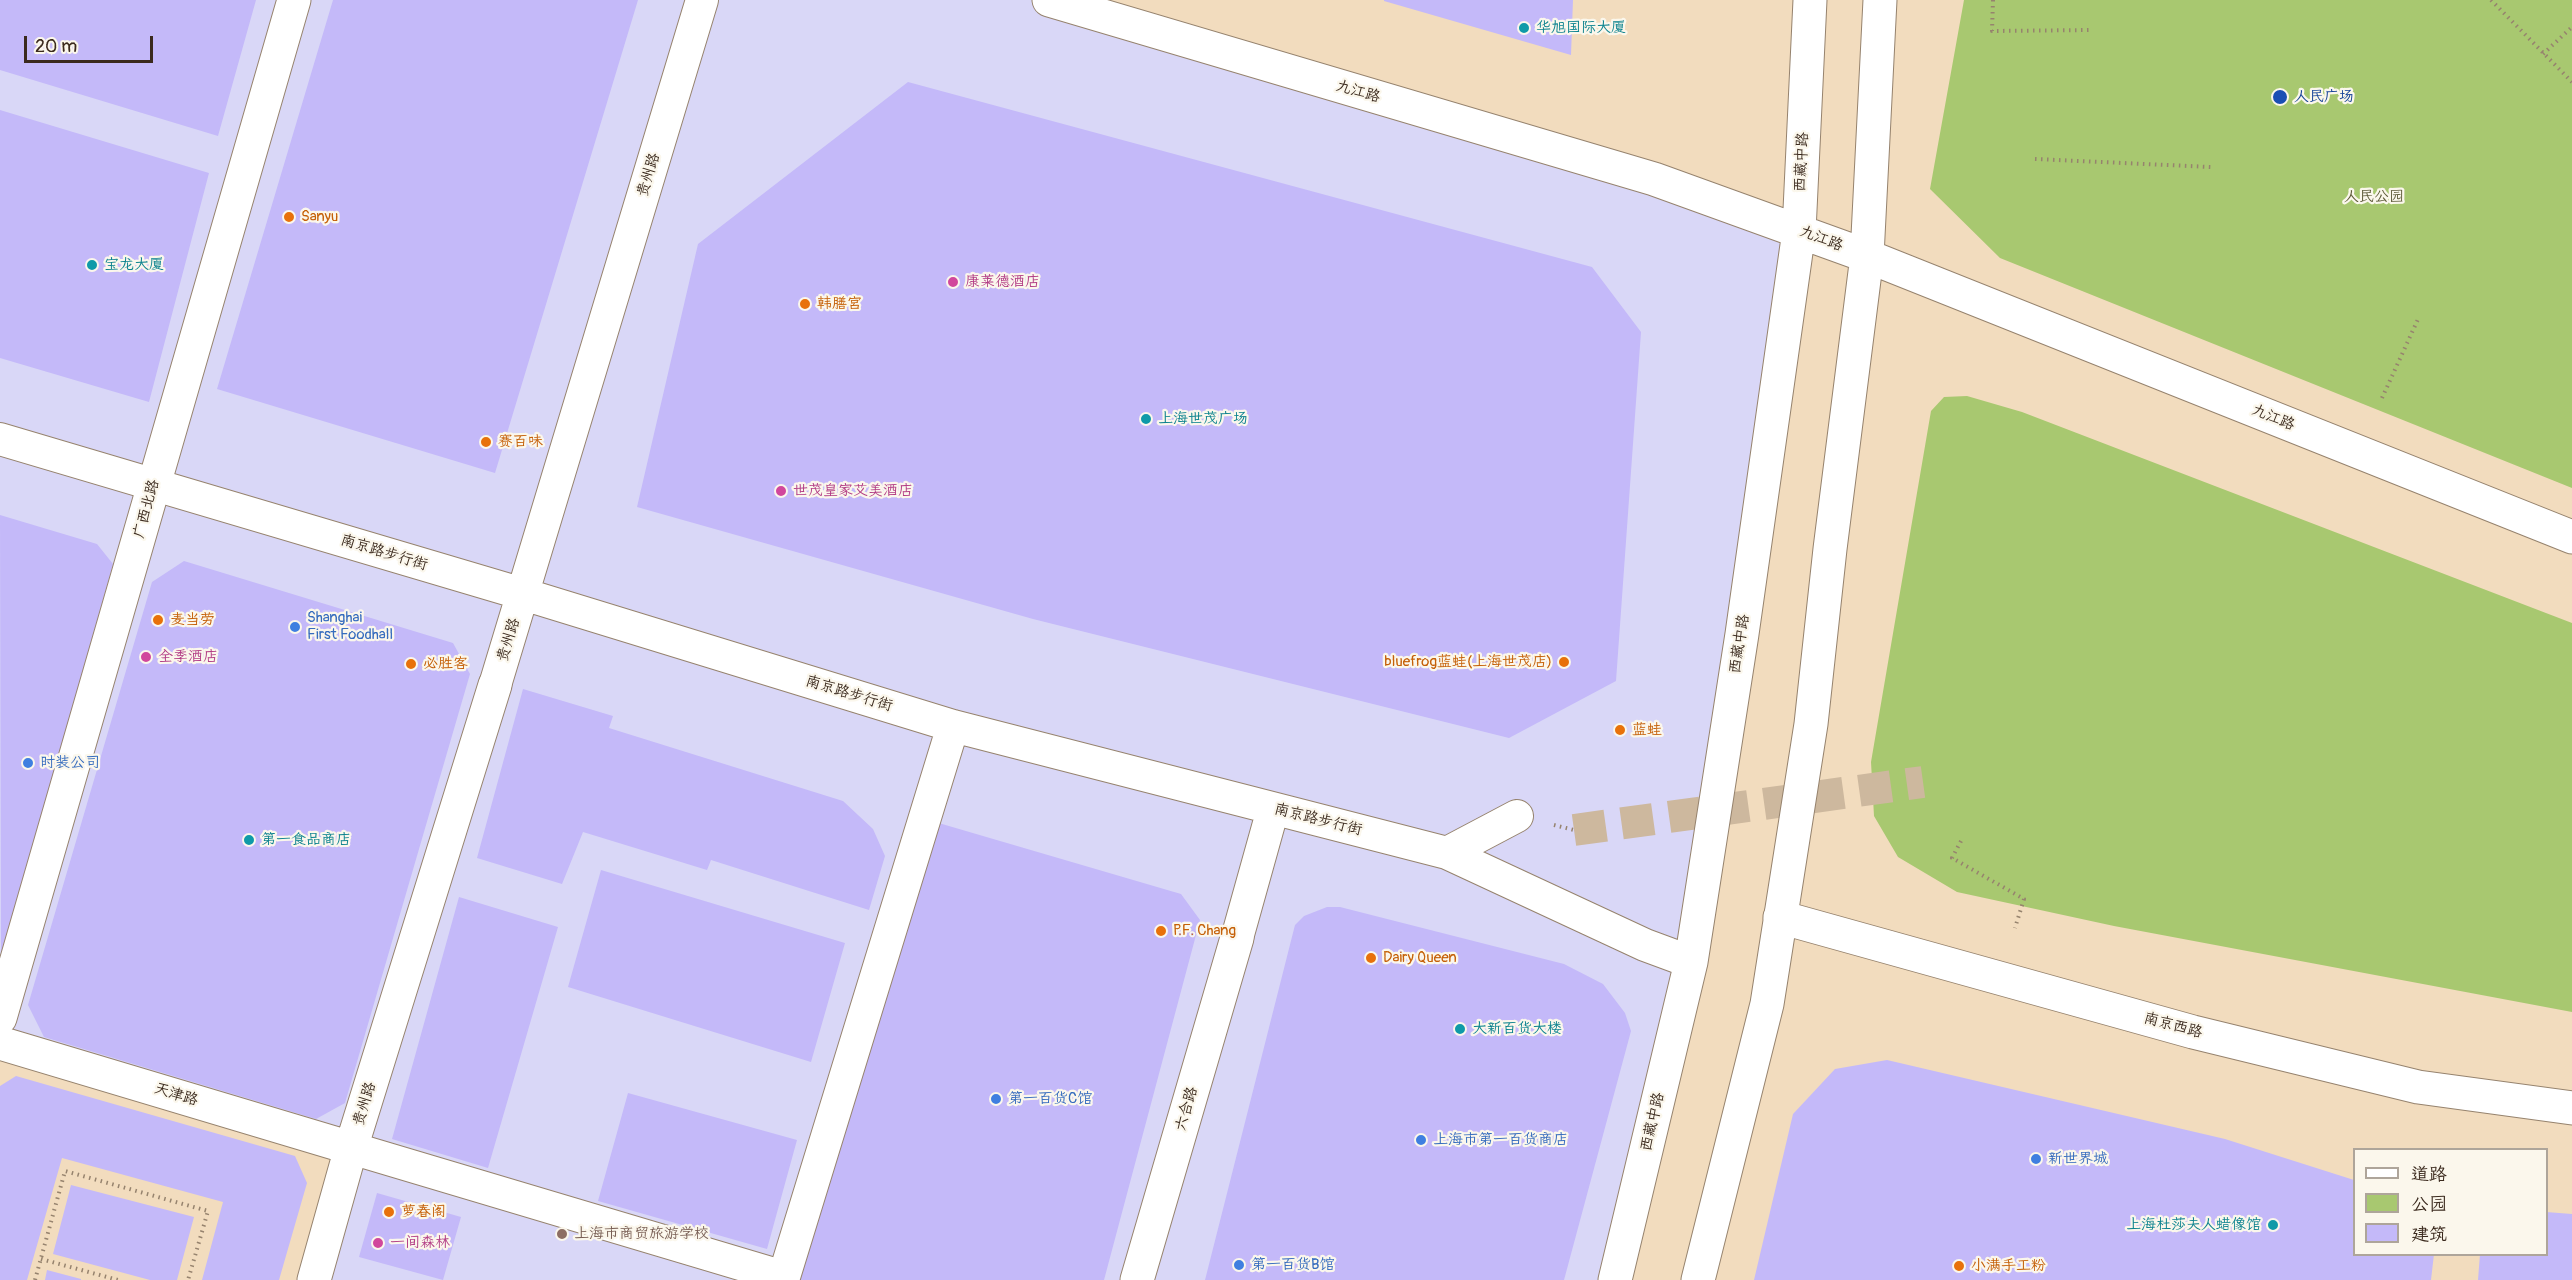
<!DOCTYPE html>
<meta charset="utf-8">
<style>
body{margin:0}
#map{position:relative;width:2572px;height:1280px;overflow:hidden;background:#f2dcbe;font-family:Pangolin,"LXGW WenKai TC",sans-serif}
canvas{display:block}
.legend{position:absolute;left:2353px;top:1148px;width:195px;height:108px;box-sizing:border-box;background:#fbf7ec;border:2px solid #aea59a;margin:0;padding:8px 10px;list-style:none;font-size:18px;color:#3b2a1e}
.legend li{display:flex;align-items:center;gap:12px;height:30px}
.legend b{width:30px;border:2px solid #aea59a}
.scale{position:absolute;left:24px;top:36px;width:129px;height:27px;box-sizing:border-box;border:3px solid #3b2a1e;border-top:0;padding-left:8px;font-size:18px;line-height:21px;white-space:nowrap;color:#3b2a1e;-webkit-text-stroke:4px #fbf7ec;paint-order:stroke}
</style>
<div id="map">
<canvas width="2572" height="1280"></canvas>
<ul class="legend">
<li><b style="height:8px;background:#fff"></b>道路</li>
<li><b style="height:16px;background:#a8c870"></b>公园</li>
<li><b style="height:16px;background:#c4b9f9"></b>建筑</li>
</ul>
<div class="scale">20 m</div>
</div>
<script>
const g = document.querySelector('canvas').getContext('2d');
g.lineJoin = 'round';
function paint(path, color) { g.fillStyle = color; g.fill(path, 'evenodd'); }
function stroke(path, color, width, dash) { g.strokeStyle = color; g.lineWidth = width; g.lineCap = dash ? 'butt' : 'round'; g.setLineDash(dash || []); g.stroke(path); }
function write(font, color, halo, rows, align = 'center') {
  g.font = font + ' Pangolin,"LXGW WenKai TC",sans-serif'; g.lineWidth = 4.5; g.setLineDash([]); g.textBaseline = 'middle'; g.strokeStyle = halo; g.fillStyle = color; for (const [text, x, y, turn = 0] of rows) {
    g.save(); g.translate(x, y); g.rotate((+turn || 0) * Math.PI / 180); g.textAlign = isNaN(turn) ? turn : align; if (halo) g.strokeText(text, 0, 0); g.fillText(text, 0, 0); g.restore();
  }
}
const built = new Path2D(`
 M 0,0 L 1049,0 L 1799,231 L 1691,962 L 1610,1280 L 314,1280 L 351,1148 L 0,1043 Z`);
const green = new Path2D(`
 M 1964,0 L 2572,0 L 2572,488 L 2000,258 L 1930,189 Z
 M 1967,396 L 2022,412 L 2572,623 L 2572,1012 L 2114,926 L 1957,892 L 1898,857 L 1874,816 L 1871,762 L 1931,411 L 1944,397 Z`);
const building = new Path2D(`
 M 0,0 L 256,0 L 218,136 L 0,70 Z
 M 333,0 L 638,0 L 495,473 L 217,389 Z
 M 1573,0 L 1571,55 L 1384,1 L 1384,0 Z
 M 908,82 L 1592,267 L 1641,332 L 1616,681 L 1509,738 L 1033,619 L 637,507 L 698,244 Z
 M 0,110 L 209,173 L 149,402 L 0,358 Z
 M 0,515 L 97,544 L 113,564 L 1,959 Z
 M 184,561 L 453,643 L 470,674 L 345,1103 L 316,1119 L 44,1037 L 28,1005 L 152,582 Z
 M 523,689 L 613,716 L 609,728 L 843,801 L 873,829 L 885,856 L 869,910 L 711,860 L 707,870 L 583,832 L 562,884 L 477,858 Z
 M 925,819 L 1181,894 L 1200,920 L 1104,1280 L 783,1280 Z
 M 601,870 L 845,943 L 811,1062 L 568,987 Z
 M 459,897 L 558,927 L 488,1168 L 392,1139 Z
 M 1327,907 L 1340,907 L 1564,964 L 1603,984 L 1625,1013 L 1631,1031 L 1564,1280 L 1205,1280 L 1295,925 L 1304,916 Z
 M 1887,1060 L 2225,1139 L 2354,1180 L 2354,1254 L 2434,1254 L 2431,1280 L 1754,1280 L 1793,1114 L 1835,1069 Z
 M 16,1076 L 295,1156 L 307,1183 L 279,1280 L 202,1280 L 223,1202 L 62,1158 L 27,1280 L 0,1280 L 0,1086 Z
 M 628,1093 L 797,1140 L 767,1249 L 598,1201 Z
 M 71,1185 L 194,1217 L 177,1280 L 150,1280 L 53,1254 Z
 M 377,1193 L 461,1217 L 443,1280 L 359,1257 Z
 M 2546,1212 L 2572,1214 L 2572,1280 L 2478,1280 L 2480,1254 L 2546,1254 Z
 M 47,1270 L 81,1279 L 81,1280 L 45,1280 Z`);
const pedestrianTunnel = new Path2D(`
 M 1574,830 L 1923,782`);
const path = new Path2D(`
 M 1993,0 L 1992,31 L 2091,30
 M 2491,0 L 2572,82
 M 2543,54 L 2572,27
 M 2035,159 L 2211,167
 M 2382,398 L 2419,317
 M 1554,825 L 1574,830
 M 1961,841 L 1952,858 L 2024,899 L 2015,928
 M 41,1259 L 118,1280
 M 35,1280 L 65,1171 L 208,1211 L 188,1280`);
const pedestrian = new Path2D(`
 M 0,439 L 523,594 L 953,726 L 1447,853 L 1645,945 L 1691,962
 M 495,685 L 702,0
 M 1447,853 L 1517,816
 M 1237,938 L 1273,809
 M 351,1148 L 784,1277
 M 783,1280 L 953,726`);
const minor = new Path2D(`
 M 0,1018 L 294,0
 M 0,1043 L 351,1148
 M 314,1280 L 351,1148 L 495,685
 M 1137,1280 L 1237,938`);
const tertiary = new Path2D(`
 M 1780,917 L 2193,1032 L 2418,1087 L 2572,1108`);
const secondary = new Path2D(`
 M 1049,0 L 1654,179 L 1867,256 L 2572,537
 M 1615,1280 L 1691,962 L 1742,634 L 1799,231 L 1810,0
 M 1698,1280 L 1767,1004 L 1811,724 L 1830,549 L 1867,256 L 1880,0`);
const markers = [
 [1524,28,6,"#0f9aa8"],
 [2280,97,8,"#1a4fb4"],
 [289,217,6,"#e8710a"],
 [92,265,6,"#0f9aa8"],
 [953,282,6,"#d1479c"],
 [805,304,6,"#e8710a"],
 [1146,419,6,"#0f9aa8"],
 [486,442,6,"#e8710a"],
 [781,491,6,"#d1479c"],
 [158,620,6,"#e8710a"],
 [295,627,6,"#3f7fe0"],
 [146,657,6,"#d1479c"],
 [1564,662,6,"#e8710a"],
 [411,664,6,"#e8710a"],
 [1620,730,6,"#e8710a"],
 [28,763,6,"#3f7fe0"],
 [249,840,6,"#0f9aa8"],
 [1161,931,6,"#e8710a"],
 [1371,958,6,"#e8710a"],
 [1460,1029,6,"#0f9aa8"],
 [996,1099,6,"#3f7fe0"],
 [1421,1140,6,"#3f7fe0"],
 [2036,1159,6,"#3f7fe0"],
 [389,1212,6,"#e8710a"],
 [2273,1225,6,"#0f9aa8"],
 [562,1234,6,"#8d6e63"],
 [378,1243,6,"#d1479c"],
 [1239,1265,6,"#3f7fe0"],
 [1959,1266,6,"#e8710a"]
];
const cultureNames = [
 ["华旭国际大厦",1536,28],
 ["宝龙大厦",104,265],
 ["上海世茂广场",1158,419],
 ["第一食品商店",261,840],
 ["大新百货大楼",1472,1029],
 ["上海杜莎夫人蜡像馆",2261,1225,"right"]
];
const streetNames = [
 ["九江路",1358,92,16],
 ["西藏中路",1802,162,-87],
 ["贵州路",649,175,-73],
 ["九江路",1821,239,21],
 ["九江路",2273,418,22],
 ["广西北路",147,509,-75],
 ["南京路步行街",384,553,17],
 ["贵州路",509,640,-73],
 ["西藏中路",1740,644,-81],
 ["南京路步行街",849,694,17],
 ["南京路步行街",1318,820,14],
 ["南京西路",2173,1026,15],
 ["天津路",176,1095,17],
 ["贵州路",365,1104,-73],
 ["六合路",1187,1109,-74],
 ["西藏中路",1653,1122,-77]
];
const transitNames = [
 ["人民广场",2294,97]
];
const parkNames = [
 ["人民公园",2374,197]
];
const foodNames = [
 ["Sanyu",301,217],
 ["韩膳宫",817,304],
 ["赛百味",498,442],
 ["麦当劳",170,620],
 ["bluefrog蓝蛙(上海世茂店)",1552,662,"right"],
 ["必胜客",423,664],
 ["蓝蛙",1632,730],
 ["P.F. Chang",1173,931],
 ["Dairy Queen",1383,958],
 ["萝春阁",401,1212],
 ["小满手工粉",1971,1266]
];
const hotelNames = [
 ["康莱德酒店",965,282],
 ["世茂皇家艾美酒店",793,491],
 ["全季酒店",158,657],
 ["一间森林",390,1243]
];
const shopNames = [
 ["Shanghai",307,618],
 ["First Foodhall",307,635],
 ["时装公司",40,763],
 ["第一百货C馆",1008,1099],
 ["上海市第一百货商店",1433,1140],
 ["新世界城",2048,1159],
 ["第一百货B馆",1251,1265]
];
const educationNames = [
 ["上海市商贸旅游学校",574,1234]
];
paint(built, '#d9d7f7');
paint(green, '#a8c870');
paint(building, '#c4b9f9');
stroke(pedestrianTunnel, '#cdb89e', 32, [32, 16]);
stroke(pedestrian, '#96836e', 34);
stroke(minor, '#96836e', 35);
stroke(tertiary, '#96836e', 35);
stroke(secondary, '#96836e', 35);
stroke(path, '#96836e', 4, [1.5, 4.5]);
stroke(pedestrian, '#fff', 32);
stroke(minor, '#fff', 33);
stroke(tertiary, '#fff', 33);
stroke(secondary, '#fff', 33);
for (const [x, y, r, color] of markers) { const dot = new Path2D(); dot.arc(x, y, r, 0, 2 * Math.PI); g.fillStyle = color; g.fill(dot); stroke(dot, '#fbf7ec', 2); }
write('15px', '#0d838f', '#fbf7ec', cultureNames, 'left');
write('15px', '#3b2a1e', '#fbf7ec', streetNames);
write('15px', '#164399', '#fbf7ec', transitNames, 'left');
write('15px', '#5c5937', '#fbf7ec', parkNames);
write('15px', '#c56008', '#fbf7ec', foodNames, 'left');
write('15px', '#b23c85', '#fbf7ec', hotelNames, 'left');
write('15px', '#366cbe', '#fbf7ec', shopNames, 'left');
write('15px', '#785e54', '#fbf7ec', educationNames, 'left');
</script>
